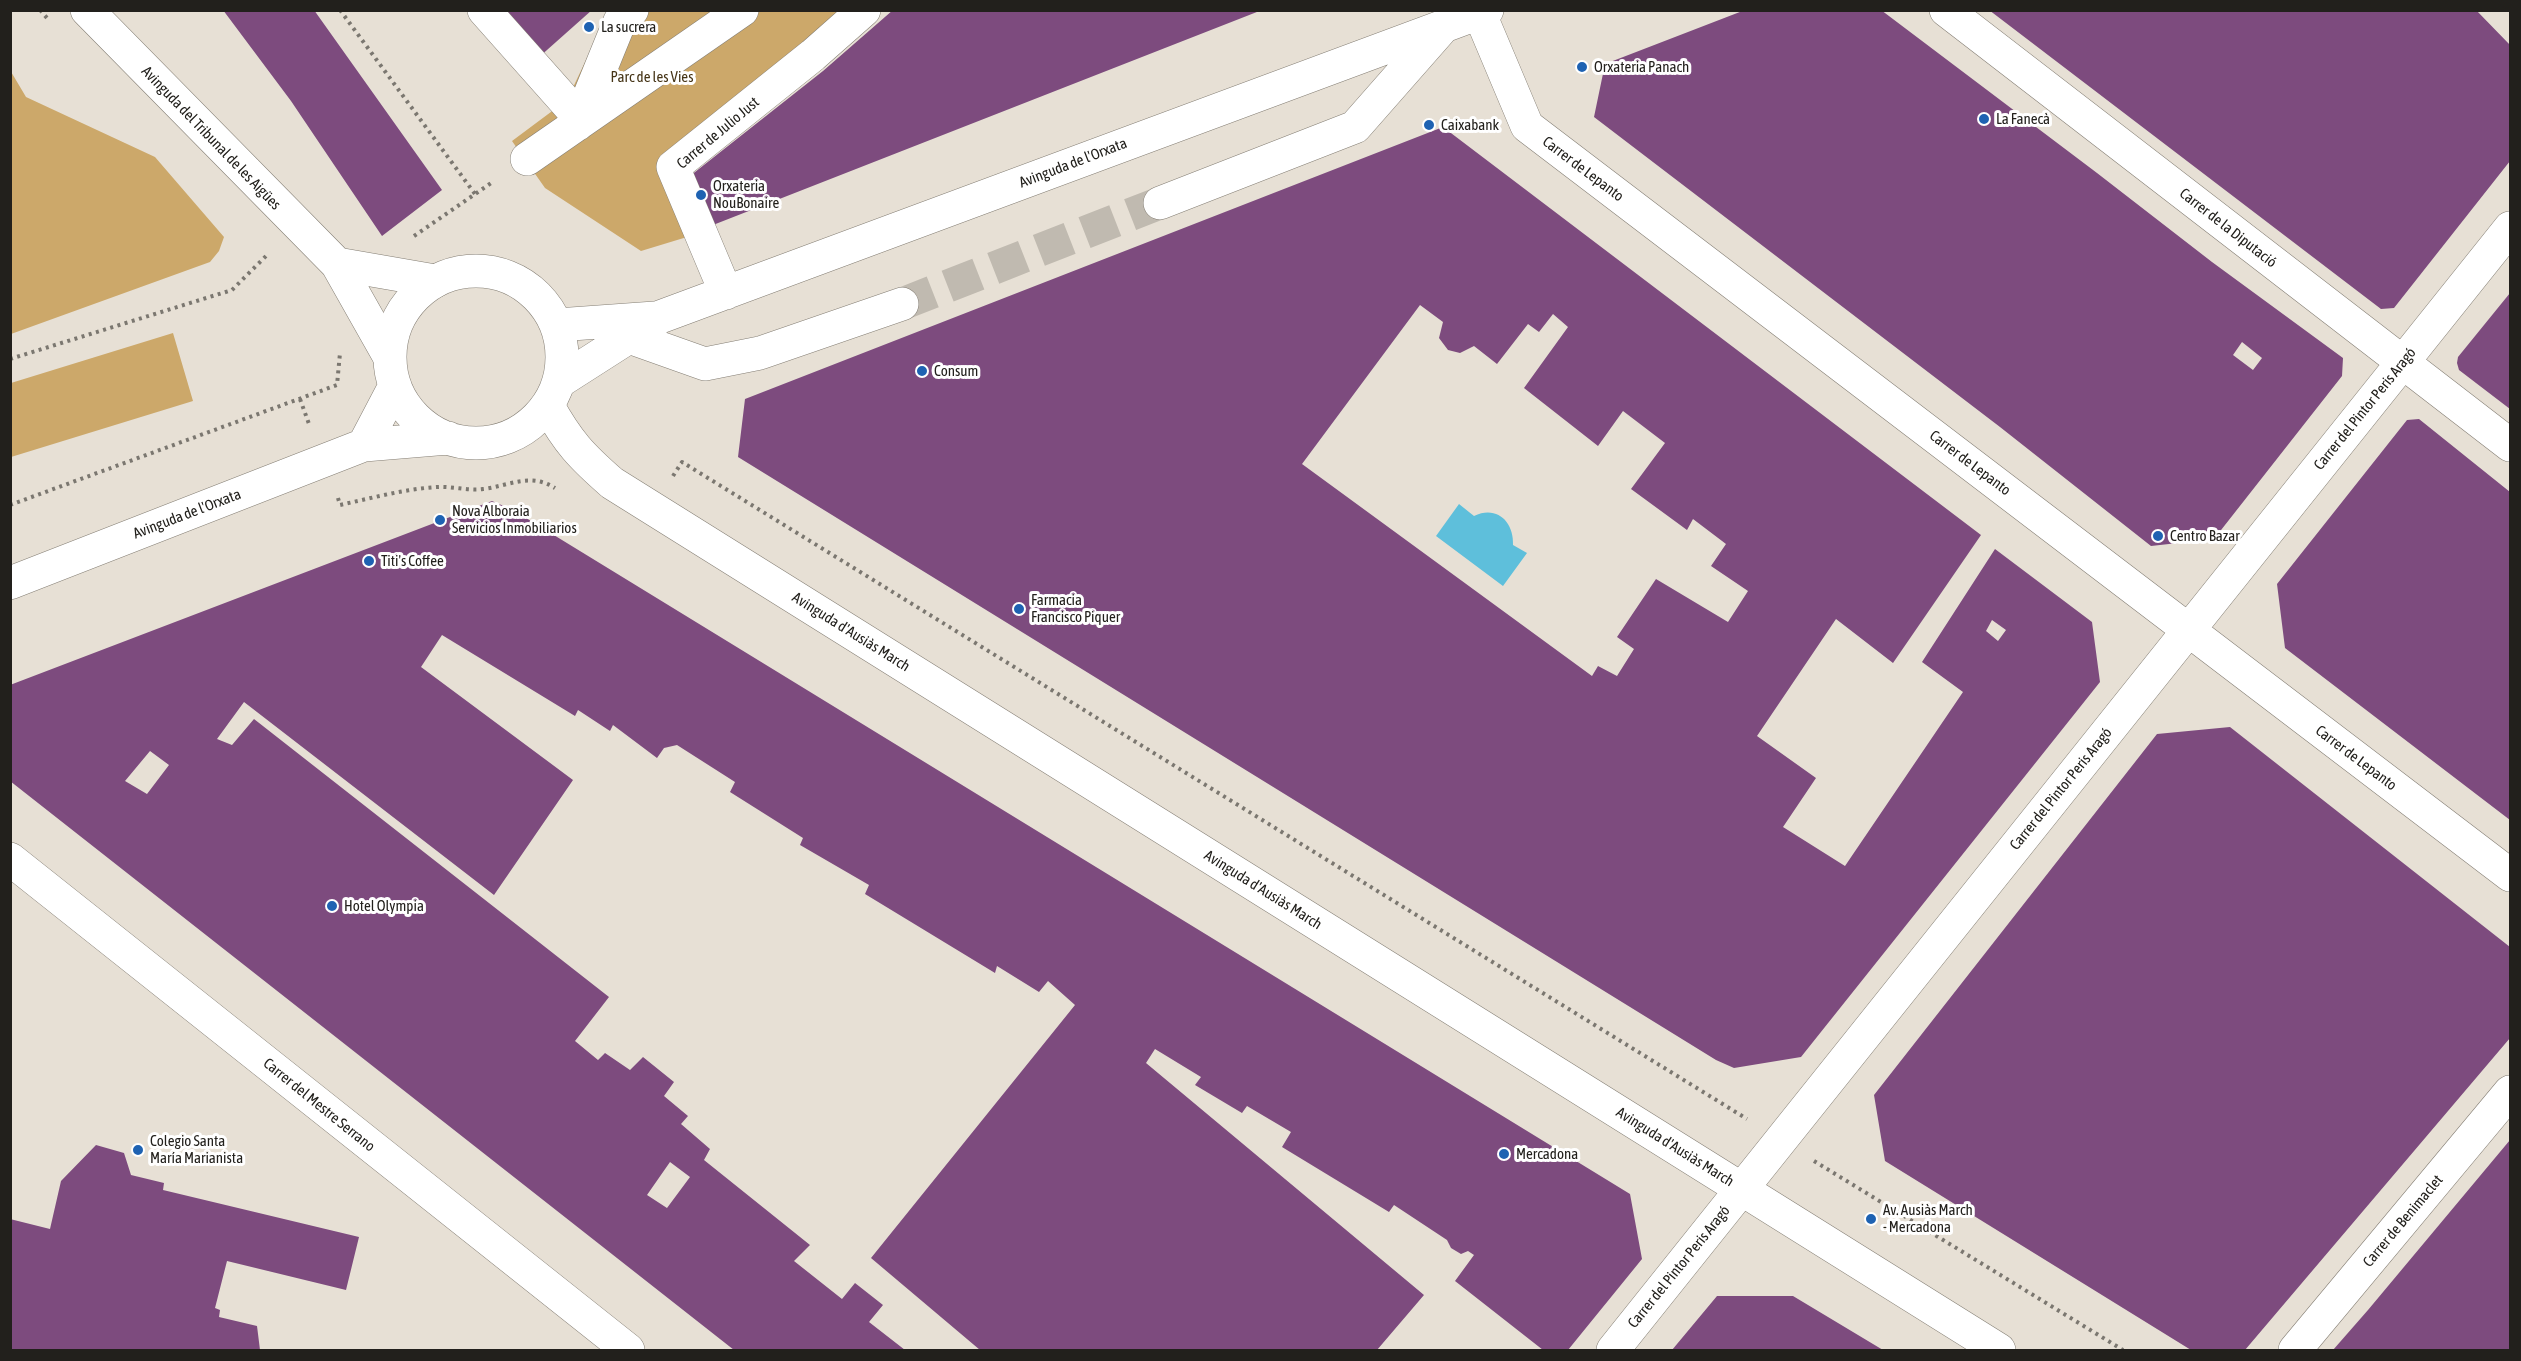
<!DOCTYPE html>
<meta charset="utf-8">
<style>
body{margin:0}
#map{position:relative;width:2521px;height:1361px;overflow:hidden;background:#e7e0d5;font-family:"Asap Condensed",sans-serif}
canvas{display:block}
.frame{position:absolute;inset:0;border:12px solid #22201c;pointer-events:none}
</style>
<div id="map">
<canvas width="2521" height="1361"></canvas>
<div class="frame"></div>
</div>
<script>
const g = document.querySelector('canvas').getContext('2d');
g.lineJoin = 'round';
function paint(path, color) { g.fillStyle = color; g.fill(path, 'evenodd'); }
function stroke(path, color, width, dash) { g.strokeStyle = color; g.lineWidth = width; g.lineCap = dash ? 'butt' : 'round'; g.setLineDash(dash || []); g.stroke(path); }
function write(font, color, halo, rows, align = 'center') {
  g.font = font + ' "Asap Condensed",sans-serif'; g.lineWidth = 6; g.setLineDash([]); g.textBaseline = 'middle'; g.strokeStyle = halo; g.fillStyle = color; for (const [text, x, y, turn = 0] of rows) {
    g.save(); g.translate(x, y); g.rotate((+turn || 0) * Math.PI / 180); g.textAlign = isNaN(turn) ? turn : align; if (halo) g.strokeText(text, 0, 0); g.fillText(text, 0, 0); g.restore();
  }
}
const green = new Path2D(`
 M 614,11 L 847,11 L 660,156 L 687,237 L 641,251 L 545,188 L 512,141 L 567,100 L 606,18 Z
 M 10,70 L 26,97 L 155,157 L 224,237 L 219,251 L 210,262 L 11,334 Z
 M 173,333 L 193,401 L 11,457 L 11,383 Z`);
const water = new Path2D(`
 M 1459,504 L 1474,516 C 1497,505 1514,522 1513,545 L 1527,553 L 1503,586 L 1436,536 Z`);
const building = new Path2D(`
 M 223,10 L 314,10 L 442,190 L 382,236 L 291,101 Z
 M 496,10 L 592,10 L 538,58 Z
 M 893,10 L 1262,10 L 713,225 L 690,176 L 823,71 Z
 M 1745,10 L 1881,10 L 2097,173 L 2212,262 L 2343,358 L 2342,376 L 2214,539 L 2151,546 L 2000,427 L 1594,117 L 1605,64 ZM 2242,342 L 2262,358 L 2253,370 L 2233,355 Z
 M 1989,10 L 2476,10 L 2510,45 L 2510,161 L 2394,308 L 2381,309 Z
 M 1443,127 L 1981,535 L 1893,663 L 1836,619 L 1757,736 L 1816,778 L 1783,827 L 1845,866 L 1963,692 L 1922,662 L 1995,549 L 2092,622 L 2100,682 L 1801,1057 L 1734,1068 L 1716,1060 L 738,457 L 745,399 ZM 1420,305 L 1443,322 L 1439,338 L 1448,350 L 1460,353 L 1474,346 L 1497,364 L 1528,324 L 1539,332 L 1553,314 L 1568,327 L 1524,388 L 1598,446 L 1623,411 L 1665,443 L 1631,489 L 1687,530 L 1693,519 L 1726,544 L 1711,566 L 1748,591 L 1728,622 L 1656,579 L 1617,637 L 1634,649 L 1617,676 L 1598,666 L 1592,676 L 1302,464 ZM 1992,620 L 2006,630 L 1998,641 L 1986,631 Z
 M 2510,293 L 2510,409 L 2459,370 L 2457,363 L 2458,357 Z
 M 2419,419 L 2510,492 L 2510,820 L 2285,648 L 2277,584 L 2407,420 Z
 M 492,501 L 513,510 L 1630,1194 L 1642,1259 L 1568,1350 L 1543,1350 L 1455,1281 L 1474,1255 L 1468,1251 L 1461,1254 L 1451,1248 L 1447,1240 L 1394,1205 L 1389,1212 L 1282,1147 L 1291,1132 L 1247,1106 L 1242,1113 L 1195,1085 L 1201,1077 L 1155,1049 L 1146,1063 L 1424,1295 L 1377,1350 L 980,1350 L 871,1258 L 1075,1005 L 1048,981 L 1039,992 L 997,966 L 995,973 L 865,894 L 869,885 L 800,845 L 803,838 L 730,792 L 735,782 L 677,745 L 664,748 L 657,758 L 613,725 L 610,731 L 578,710 L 575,716 L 442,635 L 421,667 L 573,780 L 494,895 L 244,702 L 217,739 L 232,745 L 254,719 L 609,997 L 575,1041 L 598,1060 L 605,1053 L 630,1070 L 643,1057 L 674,1082 L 664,1096 L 688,1116 L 681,1124 L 710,1149 L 704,1160 L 810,1245 L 794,1261 L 842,1299 L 855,1283 L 883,1305 L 869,1322 L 905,1350 L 734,1350 L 10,781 L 10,685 ZM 150,751 L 169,765 L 147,794 L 125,781 ZM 670,1162 L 690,1177 L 667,1208 L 647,1195 Z
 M 2230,727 L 2510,947 L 2510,1038 L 2245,1350 L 2191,1350 L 1885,1161 L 1874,1095 L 2157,734 Z
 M 2510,1140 L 2510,1350 L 2333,1350 L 2368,1310 Z
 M 96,1145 L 124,1153 L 131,1175 L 164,1183 L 163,1190 L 359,1237 L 346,1290 L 227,1261 L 215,1308 L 220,1310 L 219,1317 L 257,1326 L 260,1350 L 10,1350 L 10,1219 L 50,1229 L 61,1181 Z
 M 1717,1296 L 1793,1296 L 1883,1350 L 1672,1350 Z`);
const minorTunnel = new Path2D(`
 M 902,304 L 1160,203`);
const path = new Path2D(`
 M 40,10 L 47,18
 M 340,10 L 475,194
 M 414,236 L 494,181
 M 10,359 L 232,290 L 269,253
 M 300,399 L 309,424
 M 673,476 L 682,462 L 1747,1119
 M 338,498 L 340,505 C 372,498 404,489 437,487 C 452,486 468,491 483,489 C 509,486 530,472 555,488
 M 10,505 L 337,385 L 340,353
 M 1814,1161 L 2123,1350`);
const minor = new Path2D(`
 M 87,10 L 337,264 L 389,356
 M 484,10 L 580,118
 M 1946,10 L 2510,445
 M 1479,12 L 1527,126 L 2510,875
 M 578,124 L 620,21 L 632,10
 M 527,159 L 742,10
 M 1160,203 L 1355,127 L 1442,28
 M 337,264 L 435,281
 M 726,293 L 673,167 L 813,55 L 864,10
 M 557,325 L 655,318
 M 629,337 L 705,364 L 760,353 L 902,304
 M 560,381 L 660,317 L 1487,10
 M 548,406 C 568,442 581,456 612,483 L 1999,1350
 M 10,859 L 628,1350
 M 1613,1350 L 2510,228
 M 2295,1350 L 2510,1092`);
const major = new Path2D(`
 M390 357a86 86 0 1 1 172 0a86 86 0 1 1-172 0Z
 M 364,445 L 395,386
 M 10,583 L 364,445 L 448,438`);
const markers = [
 [589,27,6,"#1e62b2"],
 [1582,67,6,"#1e62b2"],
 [1984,119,6,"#1e62b2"],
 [1429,125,6,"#1e62b2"],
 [701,195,6,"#1e62b2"],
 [922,371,6,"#1e62b2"],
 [440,520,6,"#1e62b2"],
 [2158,536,6,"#1e62b2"],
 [369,561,6,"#1e62b2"],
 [1019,609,6,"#1e62b2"],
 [332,906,6,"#1e62b2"],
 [138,1150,6,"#1e62b2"],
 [1504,1154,6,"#1e62b2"],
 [1871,1219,6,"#1e62b2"]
];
const poiNames = [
 ["La sucrera",601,27],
 ["Orxateria Panach",1594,67],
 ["La Fanecà",1996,119],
 ["Caixabank",1441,125],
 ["Orxateria",713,186],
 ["NouBonaire",713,203],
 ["Consum",934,371],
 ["Nova Alboraia",452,511],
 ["Servicios Inmobiliarios",452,528],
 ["Centro Bazar",2170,536],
 ["Titi's Coffee",381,561],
 ["Farmacia",1031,600],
 ["Francisco Piquer",1031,617],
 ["Hotel Olympia",344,906],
 ["Colegio Santa",150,1141],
 ["María Marianista",150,1158],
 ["Mercadona",1516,1154],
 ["Av. Ausiàs March",1883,1210],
 ["- Mercadona",1883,1227]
];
const parkNames = [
 ["Parc de les Vies",652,77]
];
const streetNames = [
 ["Carrer de Julio Just",718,133,-40],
 ["Avinguda del Tribunal de les Aigües",211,138,46],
 ["Avinguda de l'Orxata",1073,163,-21],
 ["Carrer de Lepanto",1583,169,37],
 ["Carrer de la Diputació",2228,228,38],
 ["Carrer del Pintor Peris Aragó",2365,409,-51],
 ["Carrer de Lepanto",1970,463,37],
 ["Avinguda de l'Orxata",187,514,-21],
 ["Avinguda d'Ausiàs March",851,632,32],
 ["Carrer de Lepanto",2356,758,37],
 ["Carrer del Pintor Peris Aragó",2061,789,-51],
 ["Avinguda d'Ausiàs March",1263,890,32],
 ["Carrer del Mestre Serrano",319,1105,39],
 ["Avinguda d'Ausiàs March",1675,1147,32],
 ["Carrer de Benimaclet",2403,1221,-50],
 ["Carrer del Pintor Peris Aragó",1679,1267,-51]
];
paint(green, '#cca86a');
paint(water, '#5ebfdb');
paint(building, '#7d4b7e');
stroke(minorTunnel, '#c0bab0', 33, [33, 16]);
stroke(minor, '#847e74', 34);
stroke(major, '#847e74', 34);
stroke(path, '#7b7770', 4, [3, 4.5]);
stroke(minor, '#fff', 33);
stroke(major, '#fff', 33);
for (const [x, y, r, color] of markers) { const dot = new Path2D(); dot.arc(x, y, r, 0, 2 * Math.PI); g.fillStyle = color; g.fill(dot); stroke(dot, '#fff', 2); }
write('15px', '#22201c', '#fff', poiNames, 'left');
write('15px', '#453416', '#fff', parkNames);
write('15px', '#22201c', '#fff', streetNames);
</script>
